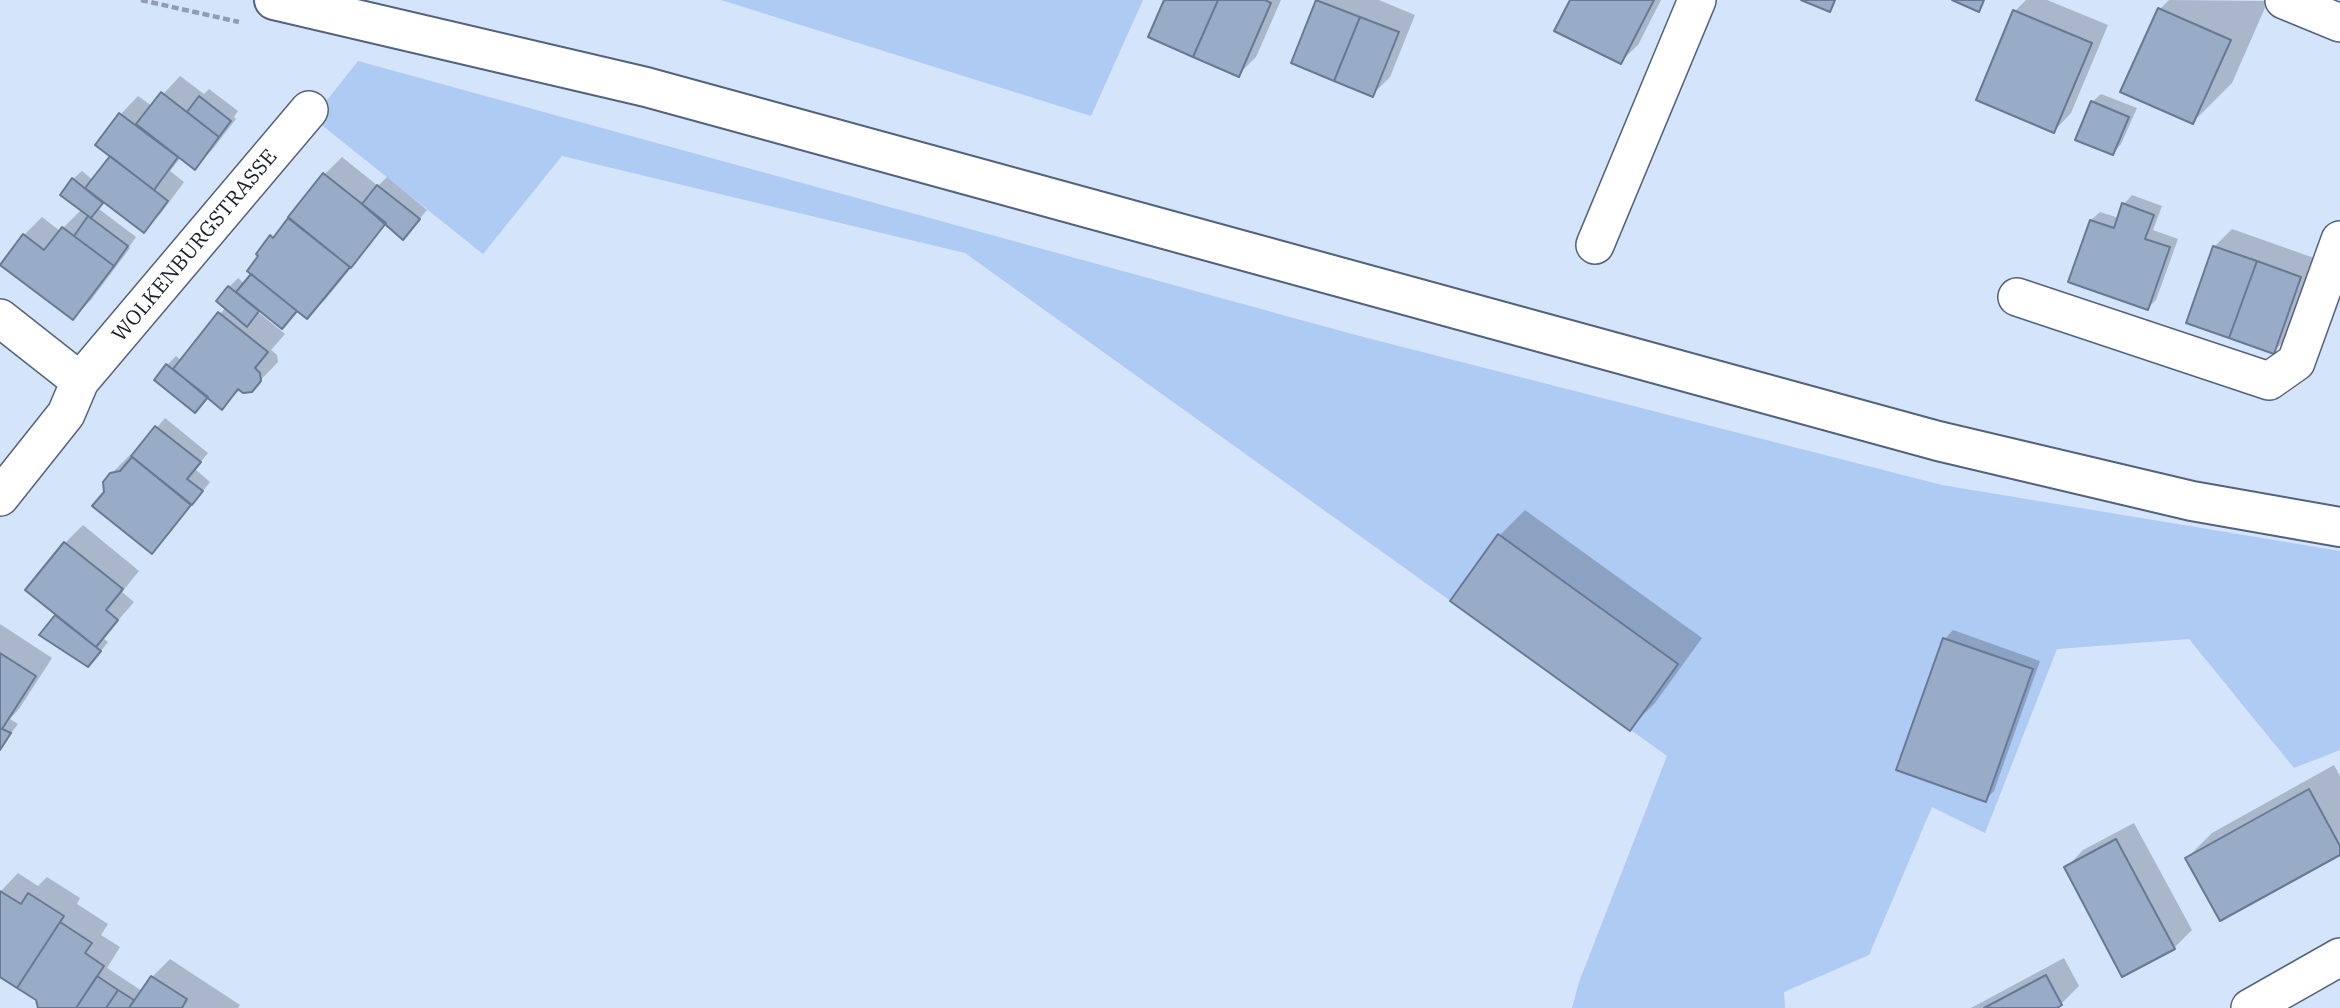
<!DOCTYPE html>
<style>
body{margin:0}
canvas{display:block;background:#d4e4fb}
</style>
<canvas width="2340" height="1008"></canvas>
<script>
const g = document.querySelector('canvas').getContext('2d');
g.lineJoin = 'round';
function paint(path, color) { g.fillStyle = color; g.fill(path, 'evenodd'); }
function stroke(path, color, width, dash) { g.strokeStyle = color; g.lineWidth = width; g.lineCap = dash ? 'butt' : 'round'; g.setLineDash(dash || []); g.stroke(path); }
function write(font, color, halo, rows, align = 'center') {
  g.font = font + ' "IBM Plex Serif",serif'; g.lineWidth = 6; g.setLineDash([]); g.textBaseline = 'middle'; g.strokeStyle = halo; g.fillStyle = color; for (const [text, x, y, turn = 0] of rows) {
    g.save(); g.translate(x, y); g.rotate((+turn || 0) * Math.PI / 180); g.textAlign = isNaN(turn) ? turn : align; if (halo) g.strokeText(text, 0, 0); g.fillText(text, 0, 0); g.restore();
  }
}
const green = new Path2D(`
 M 721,0 L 1143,0 L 1091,116 Z
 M 358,61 L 1352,334 L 1942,485 L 2340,551 L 2340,750 L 2294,768 L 2189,639 L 2057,649 L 1985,833 L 1932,807 L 1869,955 L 1784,992 L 1785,1008 L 1572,1008 L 1579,982 L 1667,756 L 965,253 L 562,156 L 483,254 L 313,118 Z`);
const shadow = new Path2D(`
 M 1166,0 L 1281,0 L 1256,57 L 1238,75 Z
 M 1318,0 L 1379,0 L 1415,15 L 1390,77 L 1372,95 L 1293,62 Z
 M 1572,0 L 1661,0 L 1638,45 L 1620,62 Z
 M 2026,0 L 2047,0 L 2108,25 L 2071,113 L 2054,131 L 2015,11 Z
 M 2169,0 L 2268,1 L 2232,83 L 2193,122 L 2160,9 Z
 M 180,76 L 204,94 L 209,89 L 238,111 L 234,117 L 236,119 L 212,150 L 195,167 L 181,157 L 170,171 L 184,182 L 161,213 L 144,231 L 105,201 L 99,209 L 136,237 L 129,247 L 130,248 L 91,300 L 73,318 L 24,235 L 42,217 L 60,231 L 82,209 L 73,179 L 82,171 L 93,180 L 112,156 L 97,144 L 121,114 L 138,96 L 152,106 Z
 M 2101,94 L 2137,108 L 2121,144 L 2113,153 L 2092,102 Z
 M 342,157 L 378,186 L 387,177 L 427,210 L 411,229 L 387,223 L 325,300 L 307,317 L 298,310 L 282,327 L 260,309 L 258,312 L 285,334 L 271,350 L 277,355 L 278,362 L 251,390 L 241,389 L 222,407 L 208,396 L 204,402 L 167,365 L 176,356 L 182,361 L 226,307 L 218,301 L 229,287 L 238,278 L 245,284 L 253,274 L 261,255 L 258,253 L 290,219 L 325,174 Z
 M 2132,195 L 2162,206 L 2153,230 L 2178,239 L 2156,300 L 2148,308 L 2091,220 L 2100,212 L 2119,218 L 2124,204 Z
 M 2232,229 L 2317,259 L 2291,334 L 2273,352 L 2214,247 Z
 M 165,418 L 208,453 L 195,469 L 210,482 L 169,534 L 151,552 L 106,492 L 111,474 L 130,455 L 134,455 Z
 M 1525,510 L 1702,638 L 1655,703 L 1630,728 L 1500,535 Z
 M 83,525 L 139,571 L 122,592 L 134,602 L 103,638 L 108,642 L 97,656 L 41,634 L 58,614 L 65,543 Z
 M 0,624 L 52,658 L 19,709 L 10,719 L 18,724 L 0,748 Z
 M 1953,630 L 2040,661 L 1994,791 L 1985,800 L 1945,639 Z
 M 2334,765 L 2340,776 L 2340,853 L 2187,858 L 2212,833 Z
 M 2134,823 L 2192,930 L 2174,948 L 2066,868 L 2083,850 Z
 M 18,873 L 38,886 L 47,877 L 80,898 L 77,904 L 108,924 L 101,935 L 120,947 L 107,968 L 142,991 L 152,977 L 170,959 L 240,1005 L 238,1008 L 51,1008 L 0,975 L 0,892 Z
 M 2064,958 L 2079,986 L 2061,1004 L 2053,1008 L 1971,1008 Z`);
const building = new Path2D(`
 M 1164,0 L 1218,0 L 1193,57 L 1148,37 Z
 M 1218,0 L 1265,0 L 1271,3 L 1239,77 L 1193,57 Z
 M 1316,0 L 1360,17 L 1334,81 L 1291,63 Z
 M 1570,0 L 1654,0 L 1621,64 L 1554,31 Z
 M 1801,0 L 1835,0 L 1830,12 Z
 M 1952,0 L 1984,0 L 1979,12 Z
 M 2158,8 L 2231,40 L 2193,124 L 2120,92 Z
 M 2013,10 L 2092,43 L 2054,133 L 1976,100 Z
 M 1360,17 L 1399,32 L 1373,97 L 1334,81 Z
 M 161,92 L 219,137 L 195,170 L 136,124 Z
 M 199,96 L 231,121 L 219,137 L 187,112 Z
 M 2091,101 L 2129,117 L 2113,155 L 2075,140 Z
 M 119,113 L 178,157 L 154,190 L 95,145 Z
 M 110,156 L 168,201 L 144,233 L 85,188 Z
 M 323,173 L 386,223 L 351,268 L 288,217 Z
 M 72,178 L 103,203 L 91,218 L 60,195 Z
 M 377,185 L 420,219 L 403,240 L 362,204 Z
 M 2122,203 L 2154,215 L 2145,239 L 2170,247 L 2148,310 L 2068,282 L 2090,220 L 2114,228 Z
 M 88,216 L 128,246 L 114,266 L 74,236 Z
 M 288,218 L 350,267 L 307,319 L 247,271 L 258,256 L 256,254 L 270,235 L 273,238 Z
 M 62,227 L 114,266 L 73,320 L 0,265 L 23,234 L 44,250 Z
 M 2213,246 L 2257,261 L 2229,338 L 2186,323 Z
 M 2257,261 L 2301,277 L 2274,354 L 2229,338 Z
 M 251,274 L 297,311 L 282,329 L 236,292 Z
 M 228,286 L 259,311 L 247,327 L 216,301 Z
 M 218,312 L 268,352 L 255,368 L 260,373 L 261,381 L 252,392 L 243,393 L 238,389 L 222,410 L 173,369 Z
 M 166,364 L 208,397 L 195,413 L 154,380 Z
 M 155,426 L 201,462 L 187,479 L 203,491 L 192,505 L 131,456 Z
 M 132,457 L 191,505 L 152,554 L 92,506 L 104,492 L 103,482 L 110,473 L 120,471 Z
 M 1498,534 L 1678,664 L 1630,731 L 1450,601 Z
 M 64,542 L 123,589 L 106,610 L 118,620 L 96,647 L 25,590 Z
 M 55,615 L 101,651 L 88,667 L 39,635 Z
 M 1943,638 L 2033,669 L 1986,802 L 1896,770 Z
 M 0,653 L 36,676 L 2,729 L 0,728 Z
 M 0,728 L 11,733 L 0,750 Z
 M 2309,789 L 2340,846 L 2340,855 L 2220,921 L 2185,858 Z
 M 2116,839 L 2175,949 L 2122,977 L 2064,867 Z
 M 0,891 L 21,904 L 28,893 L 64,916 L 17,988 L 0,977 Z
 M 60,922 L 92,943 L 85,953 L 104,966 L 76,1008 L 38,1008 L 36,1000 L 17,988 Z
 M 2046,975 L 2062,1005 L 2057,1008 L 1984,1008 Z
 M 97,976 L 118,990 L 106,1008 L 76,1008 Z
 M 151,976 L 187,999 L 182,1008 L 129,1008 Z
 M 118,990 L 134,1000 L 129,1008 L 106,1008 Z`);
const path = new Path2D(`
 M 141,0 L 239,22`);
const minor = new Path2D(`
 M 2284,0 L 2340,23
 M 1595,245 L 1697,0
 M 2017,297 L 2269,381 L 2296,362 L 2340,240
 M 0,318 L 80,381
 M 0,497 L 66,414 L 80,381 L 309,110
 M 2250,1008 L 2340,957`);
const secondary = new Path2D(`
 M 274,0 L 646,87 L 1938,441 L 2192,501 L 2340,527`);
const streetNames = [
 ["WOLKENBURGSTRASSE",195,246,-50]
];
paint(green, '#aecbf3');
paint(shadow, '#0003');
paint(building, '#98acc8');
stroke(building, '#677993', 2);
stroke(minor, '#52647d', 40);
stroke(secondary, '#52647d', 42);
stroke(path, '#909db0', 4.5, [7, 3.5]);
stroke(minor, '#fff', 37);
stroke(secondary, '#fff', 38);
write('21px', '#171f29', '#fff', streetNames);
</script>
